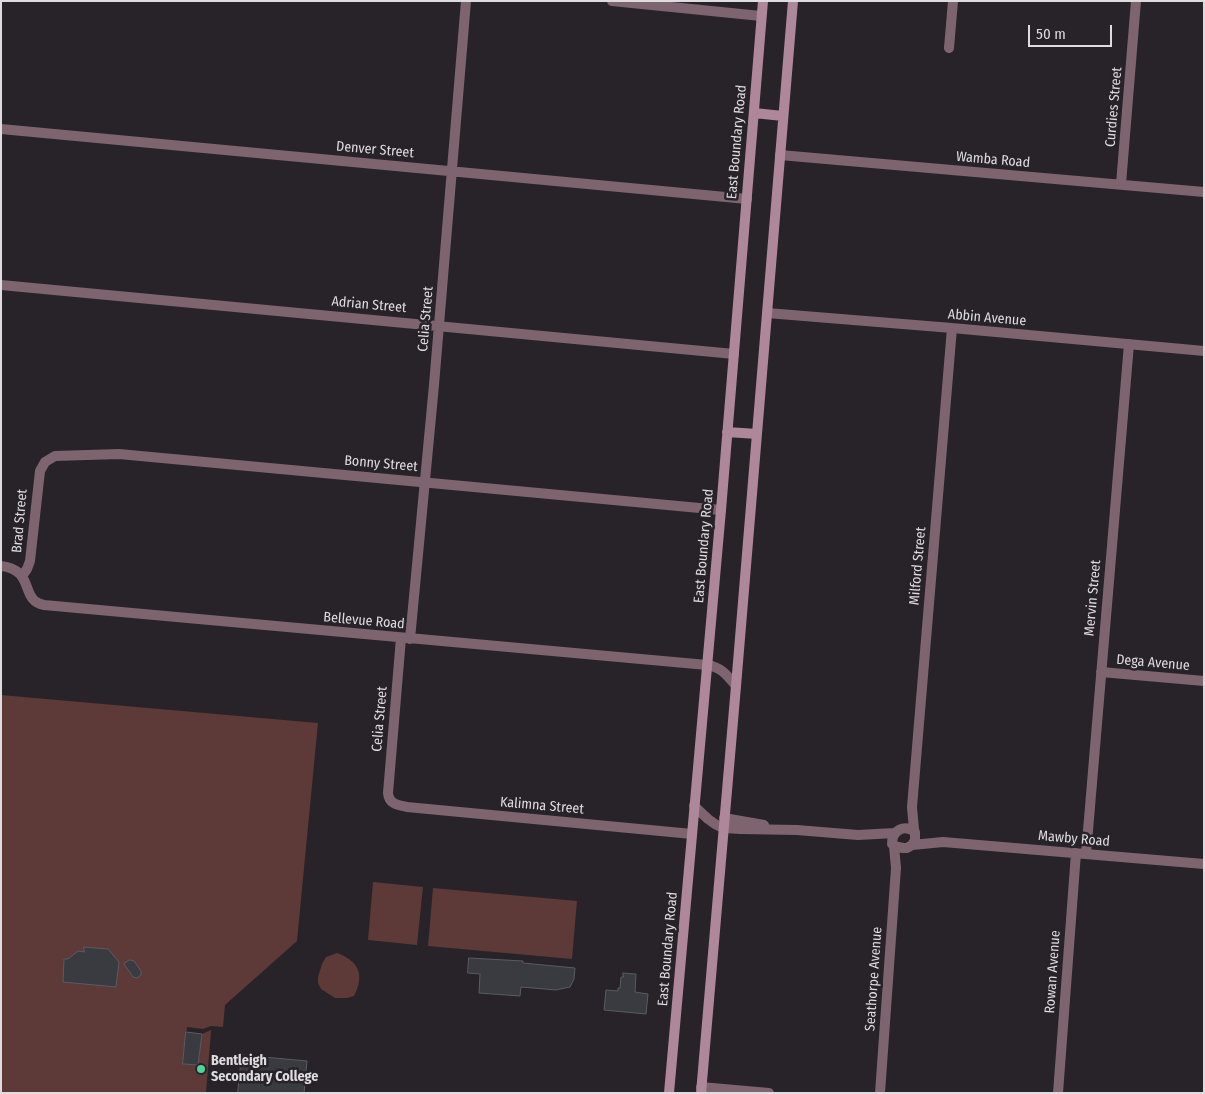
<!DOCTYPE html>
<style>
body{margin:0}
#map{position:relative;width:1205px;height:1094px;overflow:hidden;background:#272329;font-family:"Fira Sans Condensed",sans-serif}
canvas{display:block}
.frame{position:absolute;inset:0;border:2px solid #dfdce0;pointer-events:none}
.scale{position:absolute;left:1028px;top:25px;width:84px;height:22px;box-sizing:border-box;border:2px solid #dfdce0;border-top:0;padding-left:6px;font-size:15px;line-height:18px;white-space:nowrap;color:#dfdce0;-webkit-text-stroke:4px #272329;paint-order:stroke}
</style>
<div id="map">
<canvas width="1205" height="1094"></canvas>
<div class="frame"></div>
<div class="scale">50 m</div>
</div>
<script>
const g = document.querySelector('canvas').getContext('2d');
g.lineJoin = 'round';
function paint(path, color) { g.fillStyle = color; g.fill(path, 'evenodd'); }
function stroke(path, color, width, dash) { g.strokeStyle = color; g.lineWidth = width; g.lineCap = dash ? 'butt' : 'round'; g.setLineDash(dash || []); g.stroke(path); }
function write(font, color, halo, rows, align = 'center') {
  g.font = font + ' "Fira Sans Condensed",sans-serif'; g.lineWidth = 5; g.setLineDash([]); g.textBaseline = 'middle'; g.strokeStyle = halo; g.fillStyle = color; for (const [text, x, y, turn = 0] of rows) {
    g.save(); g.translate(x, y); g.rotate((+turn || 0) * Math.PI / 180); g.textAlign = isNaN(turn) ? turn : align; if (halo) g.strokeText(text, 0, 0); g.fillText(text, 0, 0); g.restore();
  }
}
const green = new Path2D(`
 M 1,695 L 318,723 L 297,941 L 225,1005 L 223,1027 L 211,1026 L 203,1029 L 187,1027 L 183,1064 L 198,1065 L 202,1034 L 211,1030 L 211,1032 L 206,1093 L 1,1093 Z
 M 373,882 L 423,887 L 417,945 L 368,940 Z
 M 433,888 L 577,901 L 572,959 L 428,946 Z
 M 337,953 C 359,961 365,975 354,996 L 347,998 L 335,998 L 321,989 L 318,983 L 318,977 L 322,964 L 326,957 Z`);
const building = new Path2D(`
 M 84,947 L 108,949 L 119,962 L 116,987 L 63,982 L 64,959 L 68,959 L 78,951 L 84,952 Z
 M 469,958 L 523,961 L 523,963 L 575,968 L 574,979 L 570,987 L 556,990 L 521,987 L 520,996 L 479,993 L 480,974 L 468,973 Z
 M 130,960 L 134,961 L 141,971 L 141,975 L 137,978 L 133,977 L 124,964 Z
 M 623,973 L 636,974 L 635,992 L 648,994 L 646,1014 L 604,1010 L 606,990 L 618,991 L 618,988 L 620,988 L 621,977 L 623,977 Z
 M 186,1032 L 202,1034 L 198,1065 L 183,1064 Z
 M 242,1055 L 307,1061 L 304,1093 L 238,1093 Z`);
const street = new Path2D(`
 M 612,1 L 761,16
 M 949,48 L 953,1
 M 1,129 L 747,199
 M 780,155 L 1204,192
 M 1121,184 L 1136,1
 M 1,285 L 734,354
 M 767,313 L 952,328 L 1204,351
 M 1,566 C 36,570 19,600 44,605 L 707,665 C 721,667 727,675 736,686
 M 22,576 L 27,569 L 30,561 L 40,471 L 45,462 L 55,456 L 119,454 L 721,510
 M 401,638 L 388,793 C 389,804 397,805 407,807 L 692,834
 M 410,639 L 434,385 L 466,1
 M 1101,672 L 1204,681
 M 694,806 L 708,819 L 715,824 L 723,828 L 741,829 L 797,830 L 858,835 L 895,833
 M 724,818 L 764,825
 M 914,830 L 912,807 L 952,328
 M 912,845 L 915,840 L 915,832 C 904,824 892,830 892,844 L 894,846 L 903,848 L 907,848 L 912,845 L 943,842 L 1204,864
 M 1086,854 L 1129,344
 M 701,1087 L 769,1093
 M 880,1093 L 896,868 L 894,846
 M 1058,1093 L 1076,853`);
const secondary = new Path2D(`
 M 754,113 L 783,116
 M 727,432 L 757,434
 M 669,1093 L 721,510 L 763,1
 M 701,1093 L 736,686 L 793,1`);
const markers = [
 [201,1069,5,"#4fd399"]
];
const streetNames = [
 ["Curdies Street",1114,107,-85],
 ["East Boundary Road",737,142,-85],
 ["Denver Street",375,150,5],
 ["Wamba Road",993,160,5],
 ["Adrian Street",369,305,5],
 ["Abbin Avenue",987,318,5],
 ["Celia Street",426,319,-85],
 ["Bonny Street",381,464,5],
 ["Brad Street",20,521,-85],
 ["East Boundary Road",704,546,-85],
 ["Milford Street",918,566,-85],
 ["Mervin Street",1093,598,-85],
 ["Bellevue Road",364,621,5],
 ["Dega Avenue",1153,663,5],
 ["Celia Street",380,719,-85],
 ["Kalimna Street",542,806,5],
 ["Mawby Road",1074,839,5],
 ["East Boundary Road",668,949,-85],
 ["Rowan Avenue",1053,972,-86],
 ["Seathorpe Avenue",874,979,-86]
];
const poiNames = [
 ["Bentleigh",211,1061],
 ["Secondary College",211,1077]
];
paint(green, '#5d3938');
paint(building, '#3a3a41');
stroke(building, '#5b5b63', 1);
stroke(street, '#7d646f', 10);
stroke(secondary, '#af879a', 10);
for (const [x, y, r, color] of markers) { const dot = new Path2D(); dot.arc(x, y, r, 0, 2 * Math.PI); g.fillStyle = color; g.fill(dot); stroke(dot, '#272329', 2); }
write('14px', '#dfdce0', '#272329', streetNames);
write('bold 14px', '#dfdce0', '#272329', poiNames, 'left');
</script>
